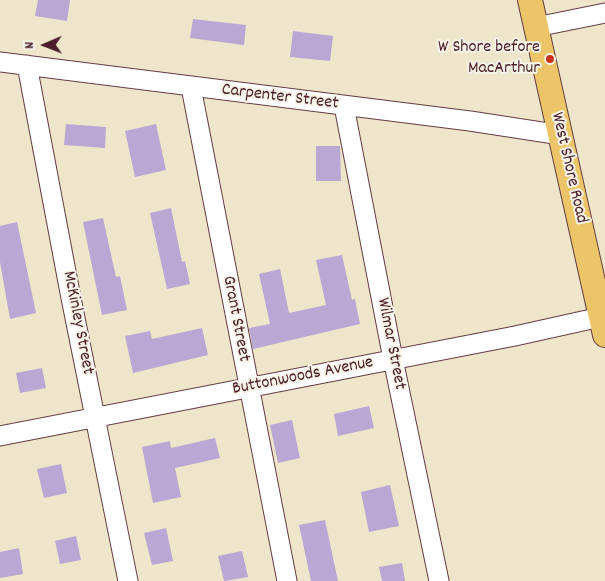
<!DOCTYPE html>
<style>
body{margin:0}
#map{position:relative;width:605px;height:581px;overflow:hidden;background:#eee5ca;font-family:Dekko,sans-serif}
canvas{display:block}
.north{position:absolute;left:20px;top:20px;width:50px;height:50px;-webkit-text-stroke:4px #f7f3e8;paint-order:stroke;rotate:269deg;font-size:14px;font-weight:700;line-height:20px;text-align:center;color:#4a1f2b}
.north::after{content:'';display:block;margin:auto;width:18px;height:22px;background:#4a1f2b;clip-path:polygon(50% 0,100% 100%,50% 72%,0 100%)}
</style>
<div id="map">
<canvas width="605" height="581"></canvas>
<div class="north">N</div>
</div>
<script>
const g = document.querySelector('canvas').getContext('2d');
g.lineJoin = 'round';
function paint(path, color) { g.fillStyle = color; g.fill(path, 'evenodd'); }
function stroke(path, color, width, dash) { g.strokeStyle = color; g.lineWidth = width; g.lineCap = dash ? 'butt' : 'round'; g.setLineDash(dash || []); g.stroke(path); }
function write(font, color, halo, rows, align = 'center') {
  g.font = font + ' Dekko,sans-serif'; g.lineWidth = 4; g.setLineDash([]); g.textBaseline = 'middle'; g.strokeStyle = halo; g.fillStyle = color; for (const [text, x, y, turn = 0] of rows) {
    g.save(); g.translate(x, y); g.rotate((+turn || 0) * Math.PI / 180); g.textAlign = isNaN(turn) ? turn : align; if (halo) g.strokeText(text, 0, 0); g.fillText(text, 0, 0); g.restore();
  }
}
const building = new Path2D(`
 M 38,0 L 70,0 L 67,21 L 35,16 Z
 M 193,19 L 246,25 L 244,45 L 190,38 Z
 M 293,31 L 333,36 L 330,61 L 290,57 Z
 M 66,124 L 106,127 L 105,148 L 64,145 Z
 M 156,124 L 166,170 L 135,177 L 125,131 Z
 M 316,146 L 340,146 L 341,181 L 316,181 Z
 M 171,208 L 182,262 L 185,261 L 190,284 L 167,289 L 150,213 Z
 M 103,218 L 116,277 L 120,276 L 127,310 L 102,315 L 83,222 Z
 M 17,222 L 36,313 L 10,319 L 0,262 L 0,226 Z
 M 342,255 L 352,300 L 355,299 L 360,324 L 253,349 L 249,328 L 270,324 L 259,274 L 280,269 L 289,313 L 326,305 L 316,260 Z
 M 202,328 L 208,355 L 133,373 L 125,336 L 150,331 L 152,339 Z
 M 42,368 L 46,388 L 20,393 L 16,373 Z
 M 369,406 L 374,428 L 338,436 L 334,414 Z
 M 292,420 L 300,458 L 278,463 L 270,425 Z
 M 215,438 L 220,458 L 175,468 L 181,497 L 153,503 L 142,447 L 170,441 L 171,448 Z
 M 61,464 L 67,493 L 44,498 L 37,469 Z
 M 390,485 L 399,526 L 369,532 L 361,492 Z
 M 325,520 L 338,581 L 311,581 L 299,525 Z
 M 166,528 L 173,561 L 152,565 L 144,533 Z
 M 76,536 L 81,560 L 60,564 L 55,541 Z
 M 19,548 L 23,574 L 0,578 L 0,552 Z
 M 242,551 L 248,577 L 224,581 L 218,556 Z
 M 402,563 L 405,581 L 382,581 L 379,567 Z`);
const minor = new Path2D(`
 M 536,27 L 605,13
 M 0,62 L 470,121 L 561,135
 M 27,65 L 71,298 L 128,581
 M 191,87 L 287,581
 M 344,106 L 393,359 L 439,581
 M 0,436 L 515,336 L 605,316`);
const major = new Path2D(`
 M 530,0 L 605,335`);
const markers = [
 [550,59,5,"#c8321e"]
];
const poiNames = [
 ["W Shore before",540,49],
 ["MacArthur",540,70]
];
const streetNames = [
 ["Carpenter Street",280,98,7],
 ["West Shore Road",568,168,77],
 ["Grant Street",235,319,79],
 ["McKinley Street",77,323,79],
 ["Wilmar Street",390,344,79],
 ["Buttonwoods Avenue",303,377,-11]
];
paint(building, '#bba7d3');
stroke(minor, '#633d43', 21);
stroke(major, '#633d43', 26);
stroke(minor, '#fff', 19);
stroke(major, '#ecc569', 24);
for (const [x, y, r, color] of markers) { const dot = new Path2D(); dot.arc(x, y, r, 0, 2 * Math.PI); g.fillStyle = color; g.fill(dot); stroke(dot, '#f7f3e8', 2); }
write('18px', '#4a1f2b', '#f7f3e8', poiNames, 'right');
write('18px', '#4a1f2b', '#f7f3e8', streetNames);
</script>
